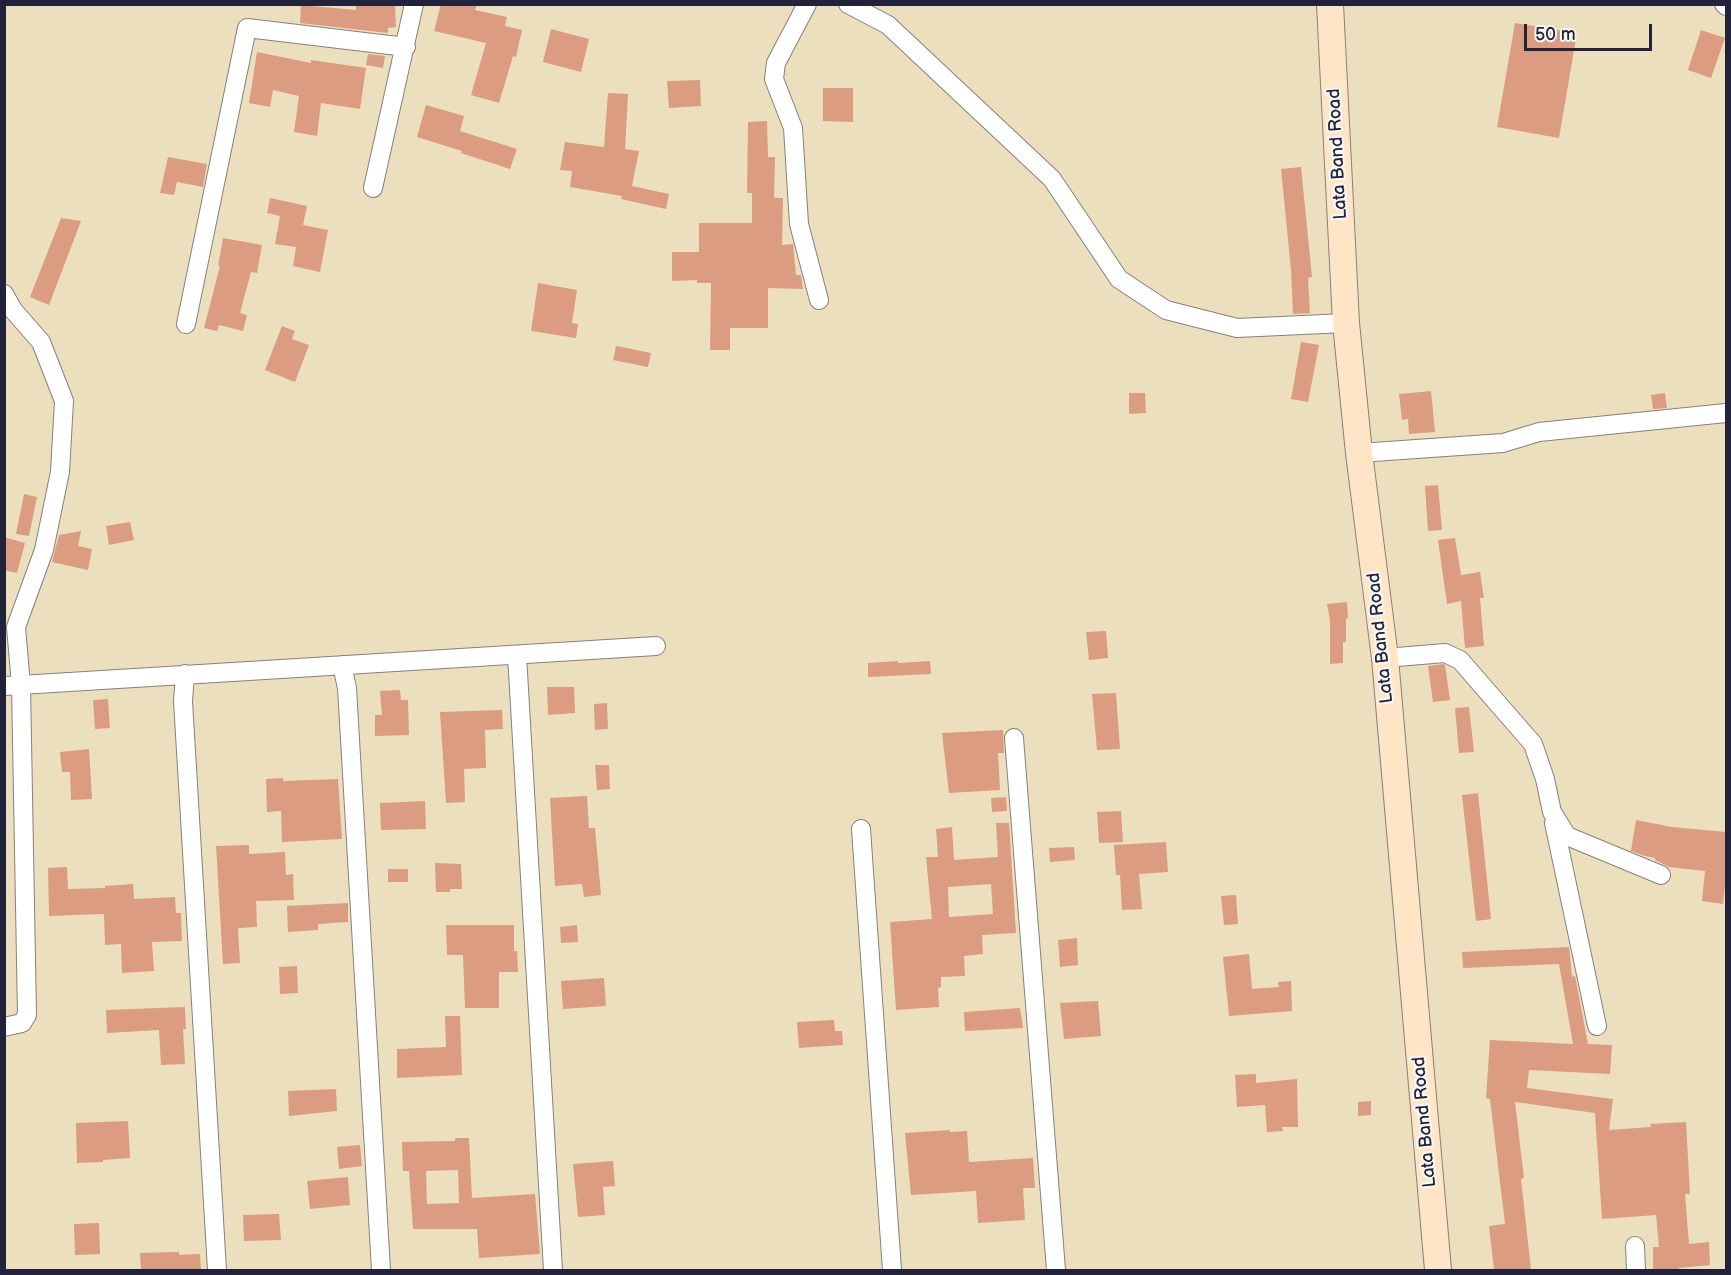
<!DOCTYPE html>
<style>
body{margin:0}
#map{position:relative;width:1731px;height:1275px;overflow:hidden;background:#ecdfbe;font-family:"Balsamiq Sans",sans-serif}
canvas{display:block}
.frame{position:absolute;inset:0;border:6px solid #22223b;pointer-events:none}
.scale{position:absolute;left:1524px;top:24px;width:128px;height:27px;box-sizing:border-box;border:3px solid #22223b;border-top:0;padding-left:8px;font-size:18px;line-height:21px;white-space:nowrap;color:#22223b;-webkit-text-stroke:4px #f6f6f2;paint-order:stroke}
</style>
<div id="map">
<canvas width="1731" height="1275"></canvas>
<div class="frame"></div>
<div class="scale">50 m</div>
</div>
<script>
const g = document.querySelector('canvas').getContext('2d');
g.lineJoin = 'round';
function paint(path, color) { g.fillStyle = color; g.fill(path, 'evenodd'); }
function stroke(path, color, width, dash) { g.strokeStyle = color; g.lineWidth = width; g.lineCap = dash ? 'butt' : 'round'; g.setLineDash(dash || []); g.stroke(path); }
function write(font, color, halo, rows, align = 'center') {
  g.font = font + ' "Balsamiq Sans",sans-serif'; g.lineWidth = 4.5; g.setLineDash([]); g.textBaseline = 'middle'; g.strokeStyle = halo; g.fillStyle = color; for (const [text, x, y, turn = 0] of rows) {
    g.save(); g.translate(x, y); g.rotate((+turn || 0) * Math.PI / 180); g.textAlign = isNaN(turn) ? turn : align; if (halo) g.strokeText(text, 0, 0); g.fillText(text, 0, 0); g.restore();
  }
}
const building = new Path2D(`
 M 395,4 L 396,27 L 388,28 L 388,33 L 300,23 L 301,5 L 356,10 L 356,6 Z
 M 441,4 L 477,4 L 475,10 L 507,17 L 505,26 L 522,30 L 516,57 L 513,56 L 499,103 L 471,95 L 486,43 L 434,31 Z
 M 1515,23 L 1577,33 L 1559,138 L 1497,127 Z
 M 551,29 L 589,39 L 581,72 L 543,62 Z
 M 1701,30 L 1725,38 L 1711,78 L 1688,70 Z
 M 257,52 L 311,63 L 311,60 L 366,68 L 360,109 L 321,103 L 317,136 L 294,132 L 299,96 L 273,90 L 270,107 L 249,103 Z
 M 368,54 L 385,56 L 383,68 L 366,65 Z
 M 700,80 L 701,106 L 669,108 L 667,81 Z
 M 823,88 L 853,88 L 853,122 L 823,121 Z
 M 608,93 L 628,94 L 625,149 L 639,151 L 632,186 L 669,194 L 666,209 L 621,199 L 622,196 L 570,187 L 572,171 L 560,170 L 565,142 L 604,147 Z
 M 426,105 L 464,116 L 460,131 L 517,149 L 510,169 L 461,153 L 462,151 L 417,137 Z
 M 767,121 L 768,157 L 775,157 L 774,198 L 783,198 L 782,245 L 793,244 L 796,275 L 801,275 L 803,289 L 768,288 L 768,328 L 730,328 L 730,350 L 710,350 L 711,283 L 697,283 L 697,280 L 672,281 L 672,252 L 699,252 L 699,223 L 752,223 L 752,193 L 747,193 L 748,122 Z
 M 168,157 L 207,164 L 203,187 L 177,182 L 174,195 L 160,193 Z
 M 1301,167 L 1312,277 L 1308,278 L 1310,313 L 1293,314 L 1291,270 L 1281,169 Z
 M 270,198 L 307,206 L 303,225 L 328,230 L 320,272 L 293,266 L 296,247 L 275,244 L 280,216 L 267,213 Z
 M 61,218 L 81,221 L 49,305 L 30,297 Z
 M 223,238 L 262,245 L 257,273 L 251,272 L 240,313 L 247,315 L 243,331 L 219,325 L 217,331 L 204,328 L 220,266 L 218,266 Z
 M 538,283 L 577,290 L 572,323 L 578,324 L 576,338 L 531,331 Z
 M 282,326 L 295,331 L 292,339 L 309,345 L 295,382 L 265,370 Z
 M 1301,342 L 1319,345 L 1308,402 L 1291,399 Z
 M 616,346 L 651,353 L 648,367 L 613,360 Z
 M 1431,391 L 1435,432 L 1409,434 L 1408,419 L 1402,420 L 1399,394 Z
 M 1129,393 L 1145,393 L 1146,413 L 1129,414 Z
 M 1665,393 L 1667,408 L 1653,409 L 1651,395 Z
 M 1438,485 L 1442,530 L 1428,531 L 1425,486 Z
 M 24,494 L 37,497 L 29,536 L 16,534 Z
 M 130,522 L 134,540 L 109,545 L 106,526 Z
 M 81,531 L 78,546 L 92,549 L 88,570 L 52,562 L 59,535 Z
 M 4,537 L 25,543 L 17,573 L 4,570 Z
 M 1455,538 L 1461,575 L 1480,572 L 1484,598 L 1480,598 L 1484,646 L 1465,648 L 1461,601 L 1447,604 L 1438,540 Z
 M 1347,602 L 1348,618 L 1346,619 L 1346,642 L 1343,642 L 1343,663 L 1330,664 L 1330,620 L 1327,604 Z
 M 1106,631 L 1108,658 L 1089,660 L 1086,632 Z
 M 898,661 L 898,663 L 930,661 L 931,674 L 868,677 L 868,663 Z
 M 1443,664 L 1445,665 L 1450,700 L 1433,702 L 1428,666 Z
 M 547,687 L 574,687 L 575,713 L 548,715 Z
 M 400,690 L 401,700 L 408,700 L 409,735 L 375,736 L 375,715 L 382,715 L 380,691 Z
 M 1116,693 L 1120,749 L 1097,750 L 1092,694 Z
 M 108,699 L 110,728 L 95,729 L 93,700 Z
 M 607,703 L 608,729 L 595,730 L 594,704 Z
 M 1469,707 L 1474,752 L 1459,753 L 1455,708 Z
 M 502,710 L 503,729 L 485,730 L 486,768 L 464,769 L 465,802 L 446,803 L 440,712 Z
 M 1003,730 L 1004,753 L 998,753 L 1000,790 L 949,793 L 942,733 Z
 M 89,749 L 92,799 L 71,800 L 70,772 L 62,772 L 60,752 Z
 M 595,765 L 609,765 L 610,789 L 597,790 Z
 M 283,778 L 283,781 L 338,779 L 342,839 L 282,842 L 281,811 L 267,812 L 266,779 Z
 M 1478,793 L 1491,919 L 1476,921 L 1462,795 Z
 M 587,796 L 589,828 L 595,828 L 601,895 L 584,897 L 582,884 L 555,886 L 550,798 Z
 M 1006,797 L 1007,811 L 992,812 L 991,798 Z
 M 425,801 L 426,829 L 381,830 L 380,803 Z
 M 1121,811 L 1123,842 L 1099,843 L 1097,812 Z
 M 1636,820 L 1672,827 L 1726,832 L 1726,878 L 1723,904 L 1702,901 L 1705,871 L 1669,867 L 1655,860 L 1655,858 L 1645,856 L 1631,851 Z
 M 996,823 L 1009,823 L 1016,933 L 982,935 L 983,954 L 964,956 L 965,976 L 941,977 L 941,987 L 938,988 L 939,1007 L 896,1010 L 890,922 L 932,919 L 926,857 L 938,857 L 936,829 L 952,827 L 954,860 L 998,857 ZM 991,884 L 993,914 L 949,917 L 948,887 Z
 M 1166,842 L 1168,872 L 1139,874 L 1142,909 L 1122,910 L 1120,875 L 1116,875 L 1114,845 Z
 M 249,845 L 249,854 L 285,852 L 286,875 L 293,874 L 294,900 L 256,901 L 257,927 L 238,928 L 240,963 L 223,964 L 216,846 Z
 M 1074,847 L 1075,860 L 1050,862 L 1049,848 Z
 M 435,863 L 461,864 L 462,889 L 450,889 L 450,892 L 436,892 Z
 M 67,867 L 68,889 L 105,888 L 105,886 L 133,884 L 134,899 L 175,897 L 176,913 L 181,913 L 182,941 L 152,942 L 154,971 L 122,973 L 121,944 L 105,945 L 104,914 L 49,916 L 48,868 Z
 M 388,869 L 408,869 L 408,882 L 388,882 Z
 M 1236,895 L 1238,924 L 1224,925 L 1221,896 Z
 M 348,903 L 348,922 L 318,924 L 318,930 L 288,932 L 287,906 Z
 M 446,925 L 514,925 L 514,951 L 517,951 L 518,972 L 499,972 L 499,1008 L 465,1008 L 463,955 L 447,955 Z
 M 577,925 L 578,942 L 561,943 L 560,927 Z
 M 1077,938 L 1078,965 L 1060,967 L 1058,940 Z
 M 1569,947 L 1572,977 L 1575,976 L 1588,1044 L 1612,1045 L 1610,1074 L 1529,1070 L 1527,1088 L 1613,1099 L 1609,1130 L 1651,1127 L 1650,1124 L 1686,1122 L 1690,1194 L 1685,1194 L 1689,1244 L 1709,1242 L 1710,1265 L 1679,1268 L 1679,1270 L 1653,1270 L 1653,1247 L 1659,1247 L 1656,1215 L 1602,1219 L 1595,1113 L 1515,1102 L 1524,1178 L 1521,1179 L 1531,1270 L 1494,1270 L 1489,1226 L 1505,1224 L 1490,1099 L 1486,1098 L 1490,1040 L 1573,1044 L 1559,964 L 1463,968 L 1462,952 Z
 M 1249,954 L 1252,989 L 1279,987 L 1278,982 L 1291,981 L 1292,1011 L 1229,1016 L 1223,957 Z
 M 297,966 L 298,993 L 280,994 L 279,967 Z
 M 604,978 L 606,1006 L 563,1009 L 561,981 Z
 M 1098,1001 L 1101,1036 L 1064,1039 L 1060,1003 Z
 M 185,1007 L 186,1029 L 183,1029 L 185,1064 L 161,1065 L 159,1030 L 107,1033 L 106,1010 Z
 M 1020,1008 L 1023,1028 L 965,1031 L 964,1012 Z
 M 445,1016 L 460,1016 L 462,1075 L 397,1078 L 397,1049 L 446,1047 Z
 M 834,1020 L 835,1031 L 842,1031 L 843,1045 L 799,1048 L 797,1022 Z
 M 1256,1074 L 1256,1083 L 1297,1079 L 1298,1127 L 1282,1127 L 1283,1131 L 1267,1132 L 1265,1105 L 1237,1107 L 1235,1075 Z
 M 336,1089 L 337,1111 L 289,1116 L 288,1091 Z
 M 1371,1101 L 1371,1115 L 1358,1116 L 1358,1102 Z
 M 128,1121 L 130,1158 L 103,1160 L 103,1162 L 77,1163 L 76,1123 Z
 M 950,1130 L 950,1132 L 967,1131 L 969,1162 L 1033,1158 L 1035,1188 L 1023,1188 L 1025,1220 L 978,1223 L 976,1191 L 911,1195 L 905,1133 Z
 M 455,1138 L 469,1138 L 472,1198 L 535,1194 L 540,1254 L 479,1258 L 477,1229 L 413,1229 L 409,1171 L 403,1171 L 402,1142 L 455,1141 ZM 458,1170 L 459,1203 L 427,1204 L 426,1171 Z
 M 360,1145 L 362,1166 L 339,1169 L 337,1147 Z
 M 613,1161 L 615,1186 L 603,1187 L 605,1215 L 578,1217 L 573,1164 Z
 M 348,1177 L 350,1205 L 310,1209 L 307,1181 Z
 M 279,1214 L 281,1240 L 244,1241 L 243,1215 Z
 M 99,1223 L 100,1254 L 75,1255 L 74,1224 Z
 M 179,1252 L 179,1255 L 200,1254 L 201,1270 L 141,1270 L 140,1253 Z`);
const minor = new Path2D(`
 M 807,4 L 776,63 L 774,79 L 793,128 L 799,224 L 819,300
 M 848,4 L 888,25 L 1052,179 L 1119,279 L 1166,310 L 1237,328 L 1346,323
 M 1724,4 L 1726,6
 M 373,188 L 414,4
 M 4,294 L 13,310 L 41,342 L 64,401 L 60,472 L 44,550 L 16,627 L 21,685 L 27,1015 L 22,1023 L 4,1027
 M 186,324 L 247,28 L 406,47
 M 1359,453 L 1503,443 L 1539,432 L 1726,413
 M 517,655 L 553,1270
 M 1385,658 L 1445,653 L 1460,660 L 1533,744 L 1545,779 L 1552,812 L 1567,836 L 1661,875
 M 342,665 L 347,688 L 381,1270
 M 185,674 L 183,701 L 217,1270
 M 4,686 L 656,646
 M 1014,738 L 1056,1270
 M 1554,823 L 1597,1026
 M 861,829 L 892,1270
 M 1635,1246 L 1636,1270`);
const secondary = new Path2D(`
 M 1330,4 L 1346,323 L 1359,453 L 1385,658 L 1438,1270`);
const streetNames = [
 ["Lata Band Road",1338,154,-93],
 ["Lata Band Road",1381,638,-96],
 ["Lata Band Road",1425,1122,-95]
];
paint(building, '#dc9c82');
stroke(minor, '#87807c', 20);
stroke(secondary, '#87807c', 28);
stroke(minor, '#fff', 18);
stroke(secondary, '#fde5c5', 26);
write('18px', '#22223b', '#f6f6f2', streetNames);
</script>
